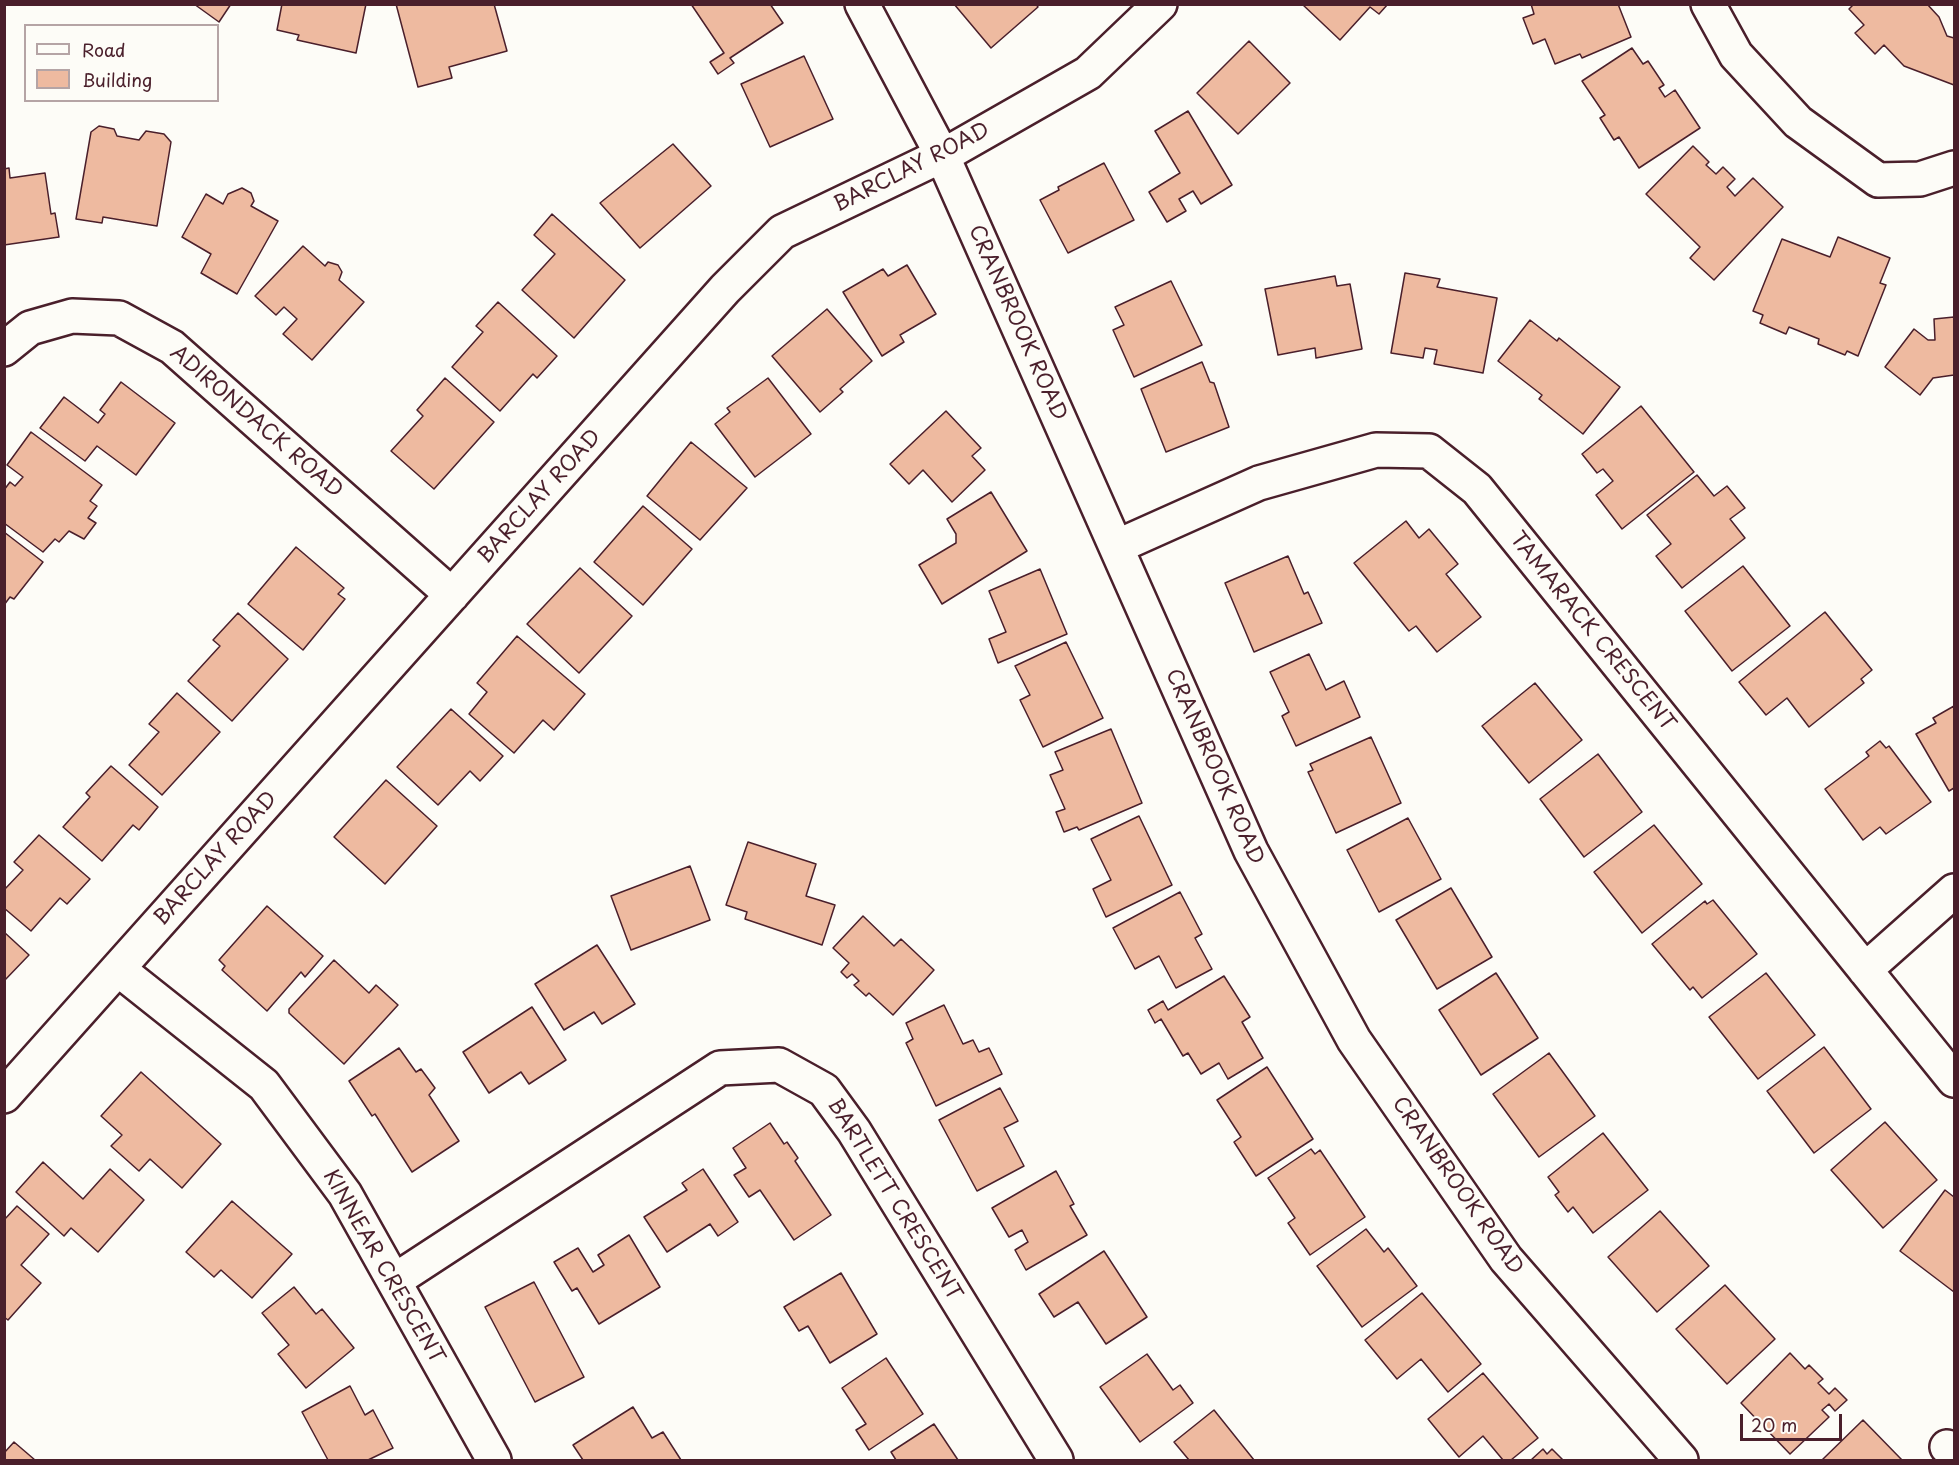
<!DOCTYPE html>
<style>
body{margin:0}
#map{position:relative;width:1959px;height:1465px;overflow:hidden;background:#fdfcf7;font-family:"Playpen Sans",sans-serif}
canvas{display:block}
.frame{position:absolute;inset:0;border:6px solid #4a1f2b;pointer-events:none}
.legend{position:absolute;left:24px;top:24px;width:195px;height:78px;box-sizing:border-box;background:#fdfcf7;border:2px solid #b5a4a5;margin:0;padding:8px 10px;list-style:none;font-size:18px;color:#4a1f2b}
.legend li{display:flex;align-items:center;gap:12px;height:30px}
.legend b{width:30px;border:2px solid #b5a4a5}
.scale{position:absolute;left:1740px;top:1414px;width:102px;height:27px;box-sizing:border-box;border:3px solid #4a1f2b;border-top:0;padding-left:8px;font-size:18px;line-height:21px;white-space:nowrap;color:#4a1f2b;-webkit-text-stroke:4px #fdfcf7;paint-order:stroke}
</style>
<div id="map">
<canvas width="1959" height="1465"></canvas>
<div class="frame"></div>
<ul class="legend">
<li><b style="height:8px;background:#fdfcf7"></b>Road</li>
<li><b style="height:16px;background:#eebaa0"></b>Building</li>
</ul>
<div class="scale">20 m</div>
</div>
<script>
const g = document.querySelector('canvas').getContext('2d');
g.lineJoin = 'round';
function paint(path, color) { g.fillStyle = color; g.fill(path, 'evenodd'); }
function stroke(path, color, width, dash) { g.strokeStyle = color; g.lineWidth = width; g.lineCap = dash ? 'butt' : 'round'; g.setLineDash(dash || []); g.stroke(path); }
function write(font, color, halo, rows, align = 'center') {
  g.font = font + ' "Playpen Sans",sans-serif'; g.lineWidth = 4.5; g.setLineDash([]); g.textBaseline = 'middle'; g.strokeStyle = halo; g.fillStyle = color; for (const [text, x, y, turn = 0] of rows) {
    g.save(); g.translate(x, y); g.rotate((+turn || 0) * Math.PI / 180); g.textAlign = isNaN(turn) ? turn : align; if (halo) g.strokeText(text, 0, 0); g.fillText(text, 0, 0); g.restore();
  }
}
const building = new Path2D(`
 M 194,4 L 231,4 L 219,22 Z
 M 282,4 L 366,4 L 356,53 L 297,40 L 299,35 L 277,30 Z
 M 396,4 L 494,4 L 507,51 L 449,67 L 452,78 L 418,87 Z
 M 691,4 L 770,4 L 783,23 L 730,58 L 734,63 L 718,74 L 710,62 L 724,53 Z
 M 954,4 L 1036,4 L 1038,7 L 991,48 Z
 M 1302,4 L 1388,4 L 1379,14 L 1370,7 L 1340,40 Z
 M 1531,4 L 1618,4 L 1631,37 L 1582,58 L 1580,54 L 1555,64 L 1545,39 L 1533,44 L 1523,18 L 1534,14 Z
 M 1854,4 L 1927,4 L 1939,17 L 1947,36 L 1954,38 L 1954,85 L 1904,66 L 1884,45 L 1875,54 L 1855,33 L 1864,25 L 1849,9 Z
 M 1249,41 L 1290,83 L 1238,134 L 1197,93 Z
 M 1632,48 L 1643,64 L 1648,61 L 1664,85 L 1659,88 L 1665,97 L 1675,90 L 1700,128 L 1639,168 L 1619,137 L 1614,140 L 1600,118 L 1605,115 L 1582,81 Z
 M 804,56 L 833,119 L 770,147 L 741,84 Z
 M 1188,111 L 1232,185 L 1201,204 L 1193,191 L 1179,199 L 1186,211 L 1167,222 L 1149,192 L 1180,173 L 1155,131 Z
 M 99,126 L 114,129 L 117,136 L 139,140 L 146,131 L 164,134 L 171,142 L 157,226 L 103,217 L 102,223 L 76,219 L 91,132 Z
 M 673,144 L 711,186 L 640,248 L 600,203 Z
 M 1693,146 L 1709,162 L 1706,165 L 1716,174 L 1723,167 L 1735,179 L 1727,187 L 1735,196 L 1753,178 L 1783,207 L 1714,280 L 1690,258 L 1700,247 L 1646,194 Z
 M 1104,163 L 1134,220 L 1068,253 L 1040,200 L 1059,190 L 1058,187 Z
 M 9,168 L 10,178 L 45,173 L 51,214 L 55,213 L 59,237 L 4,245 L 4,169 Z
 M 242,188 L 251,193 L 254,201 L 251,206 L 278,221 L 237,294 L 201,273 L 211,254 L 182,237 L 206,194 L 223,204 L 228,194 Z
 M 552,214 L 625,280 L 574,338 L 522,290 L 555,254 L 534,235 Z
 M 1838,237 L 1890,258 L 1880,283 L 1886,285 L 1858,356 L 1847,351 L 1845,355 L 1818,344 L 1819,339 L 1789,327 L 1786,334 L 1760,323 L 1763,315 L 1753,311 L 1782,239 L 1830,257 Z
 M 303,246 L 325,266 L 328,262 L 338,265 L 342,272 L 339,280 L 364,302 L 312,360 L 283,334 L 297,319 L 284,307 L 276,315 L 255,296 Z
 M 907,265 L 936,314 L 900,335 L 904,342 L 882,356 L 843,292 L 883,269 L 888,276 Z
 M 1405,273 L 1440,279 L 1437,287 L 1497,298 L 1483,373 L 1434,364 L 1437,350 L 1425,348 L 1423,358 L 1391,353 Z
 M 1335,276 L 1337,286 L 1350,284 L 1362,349 L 1316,358 L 1315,348 L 1278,355 L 1265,289 Z
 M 1171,281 L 1202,345 L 1134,377 L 1113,330 L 1124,325 L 1115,307 Z
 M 498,302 L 557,356 L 537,378 L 533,374 L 500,411 L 452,367 L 483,332 L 476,326 Z
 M 827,309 L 872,361 L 840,389 L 843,392 L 820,412 L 772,356 Z
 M 1954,317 L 1954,375 L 1933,378 L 1920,395 L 1885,367 L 1914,329 L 1928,340 L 1935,340 L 1934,319 Z
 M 1530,320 L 1557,341 L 1559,338 L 1620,387 L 1583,434 L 1539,399 L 1542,395 L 1498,361 Z
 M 1202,362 L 1210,382 L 1214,383 L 1229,427 L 1166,452 L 1141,389 Z
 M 445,378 L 494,422 L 434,489 L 391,451 L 423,416 L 417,410 Z
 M 768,378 L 811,434 L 755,477 L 715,424 L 730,412 L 727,408 Z
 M 121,382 L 175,423 L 136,475 L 97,446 L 85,461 L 40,428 L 64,397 L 98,423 L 105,414 L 100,410 Z
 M 1641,406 L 1694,472 L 1622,529 L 1596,495 L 1613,481 L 1603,469 L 1597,473 L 1582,454 Z
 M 946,411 L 981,448 L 972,456 L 985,470 L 952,502 L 923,470 L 909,484 L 890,464 Z
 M 31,432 L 102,485 L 90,501 L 97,506 L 88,518 L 96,523 L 84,539 L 69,531 L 59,542 L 55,539 L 43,552 L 4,523 L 4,490 L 10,482 L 15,486 L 23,477 L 7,465 Z
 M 691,442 L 747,488 L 700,540 L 647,496 Z
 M 1697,475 L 1714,496 L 1727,486 L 1745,508 L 1730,519 L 1745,538 L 1682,588 L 1656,556 L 1671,544 L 1647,515 Z
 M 991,492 L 1027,551 L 942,604 L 919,565 L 956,543 L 956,534 L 947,519 Z
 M 643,506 L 692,549 L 643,605 L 594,562 Z
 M 1406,521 L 1419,538 L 1429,529 L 1458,564 L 1446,574 L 1481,617 L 1437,652 L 1416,626 L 1409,631 L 1354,563 Z
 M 4,532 L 43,562 L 14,599 L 10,597 L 4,605 Z
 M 296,547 L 344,588 L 338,594 L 345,599 L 303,650 L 248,604 Z
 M 1288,556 L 1304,594 L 1308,592 L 1322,623 L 1254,652 L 1225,583 Z
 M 1743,566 L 1790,626 L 1732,671 L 1685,611 Z
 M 580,568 L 632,616 L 579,673 L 527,624 Z
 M 1040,569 L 1067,634 L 998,663 L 989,639 L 1006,632 L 989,591 Z
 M 1825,612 L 1872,670 L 1861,679 L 1864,683 L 1809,727 L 1787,698 L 1766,715 L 1739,682 Z
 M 238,613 L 288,659 L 232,721 L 188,681 L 220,646 L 213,640 Z
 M 517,636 L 585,694 L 554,730 L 543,720 L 514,753 L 469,714 L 487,692 L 477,683 Z
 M 1066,642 L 1103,718 L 1043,747 L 1020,700 L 1030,695 L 1015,666 Z
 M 1309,654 L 1326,690 L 1344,681 L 1360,717 L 1296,746 L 1282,716 L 1289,712 L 1270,672 Z
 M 1535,683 L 1582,740 L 1529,783 L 1482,726 Z
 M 177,693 L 220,732 L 162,795 L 129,765 L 159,732 L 149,724 Z
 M 1954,706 L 1954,788 L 1949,791 L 1916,734 L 1936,723 L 1933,718 Z
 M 451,709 L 503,756 L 480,781 L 470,771 L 438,805 L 397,767 Z
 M 1111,729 L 1142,803 L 1079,830 L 1077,827 L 1064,832 L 1056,812 L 1065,809 L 1050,775 L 1063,770 L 1055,752 Z
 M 1371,737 L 1401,803 L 1336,833 L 1308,772 L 1313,770 L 1310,764 Z
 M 1880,741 L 1886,748 L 1889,746 L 1931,802 L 1886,834 L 1880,827 L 1863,840 L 1825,789 L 1869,756 L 1866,752 Z
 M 1598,754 L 1642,812 L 1584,857 L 1540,799 Z
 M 111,766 L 158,807 L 139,830 L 133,825 L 102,861 L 63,827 L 90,797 L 86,793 Z
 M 386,780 L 437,826 L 385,884 L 334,837 Z
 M 1139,816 L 1172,885 L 1106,917 L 1093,889 L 1111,880 L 1091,839 Z
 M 1408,818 L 1441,879 L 1379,912 L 1347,850 Z
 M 1654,825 L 1702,884 L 1642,933 L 1594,872 Z
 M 39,835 L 90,879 L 67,904 L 60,898 L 31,931 L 4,908 L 4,890 L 23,870 L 14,862 Z
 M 748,842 L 816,864 L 806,896 L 835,905 L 822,945 L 745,919 L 747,912 L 726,905 Z
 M 690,866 L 710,920 L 631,950 L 611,896 Z
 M 1451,888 L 1492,957 L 1437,989 L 1396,920 Z
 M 1180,892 L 1202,934 L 1195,938 L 1212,969 L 1176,988 L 1159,956 L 1135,969 L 1113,928 Z
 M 1713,900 L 1757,954 L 1702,998 L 1693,987 L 1690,990 L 1652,944 L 1705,901 L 1707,904 Z
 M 267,906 L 323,956 L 305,977 L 301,972 L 267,1011 L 222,970 L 225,966 L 219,960 Z
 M 863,916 L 894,946 L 901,939 L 934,970 L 893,1015 L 869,993 L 866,996 L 854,985 L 859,981 L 852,974 L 847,978 L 841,972 L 849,963 L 833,948 Z
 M 4,932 L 29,955 L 4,981 Z
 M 597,945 L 635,1004 L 602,1024 L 594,1012 L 564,1030 L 535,984 Z
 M 334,960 L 369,993 L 376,985 L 398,1005 L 344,1064 L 289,1013 L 289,1009 Z
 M 1496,973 L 1538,1038 L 1481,1075 L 1439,1010 Z
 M 1766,973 L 1815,1035 L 1758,1079 L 1709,1017 Z
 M 1224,976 L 1250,1017 L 1242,1022 L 1263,1058 L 1228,1079 L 1219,1063 L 1201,1074 L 1188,1053 L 1183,1056 L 1161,1019 L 1155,1023 L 1148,1010 L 1163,1001 L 1168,1010 Z
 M 944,1005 L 963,1044 L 973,1040 L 979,1052 L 989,1048 L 1002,1074 L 936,1106 L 906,1043 L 913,1039 L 906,1023 Z
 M 532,1007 L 566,1060 L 529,1084 L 521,1072 L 489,1093 L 463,1052 Z
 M 1824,1047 L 1871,1109 L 1814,1153 L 1767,1091 Z
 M 399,1048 L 416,1072 L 421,1069 L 435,1088 L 429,1095 L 459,1141 L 412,1172 L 375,1114 L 372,1116 L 349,1081 Z
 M 1549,1053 L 1595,1116 L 1539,1157 L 1493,1094 Z
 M 1267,1067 L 1313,1139 L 1256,1176 L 1234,1142 L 1241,1137 L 1217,1100 Z
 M 141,1072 L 221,1144 L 182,1188 L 150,1159 L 139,1171 L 111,1146 L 122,1135 L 101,1116 Z
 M 1000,1088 L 1018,1121 L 1004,1128 L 1024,1166 L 977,1191 L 939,1120 Z
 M 1885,1122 L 1937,1180 L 1883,1228 L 1831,1170 Z
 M 770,1123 L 784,1144 L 787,1142 L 798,1158 L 795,1161 L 831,1215 L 794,1240 L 760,1190 L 749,1197 L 734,1175 L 746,1168 L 733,1148 Z
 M 1603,1133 L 1648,1190 L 1593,1233 L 1573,1207 L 1568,1212 L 1555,1195 L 1559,1192 L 1548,1177 Z
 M 1311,1149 L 1315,1154 L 1320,1150 L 1365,1217 L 1310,1255 L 1288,1223 L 1295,1218 L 1268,1178 Z
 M 43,1162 L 83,1199 L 110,1169 L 144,1200 L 98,1252 L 71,1228 L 64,1236 L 16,1192 Z
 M 703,1169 L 738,1222 L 718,1236 L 710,1224 L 667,1252 L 644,1217 L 687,1190 L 682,1183 Z
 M 1056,1171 L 1074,1204 L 1070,1206 L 1087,1235 L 1026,1270 L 1015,1250 L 1028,1242 L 1022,1230 L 1009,1237 L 992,1208 Z
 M 1945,1190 L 1954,1197 L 1954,1292 L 1900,1251 Z
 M 232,1201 L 292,1254 L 252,1298 L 221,1270 L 214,1277 L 186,1252 Z
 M 17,1206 L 49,1234 L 21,1265 L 41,1283 L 8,1320 L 4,1317 L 4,1220 Z
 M 1660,1211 L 1709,1266 L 1657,1312 L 1608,1257 Z
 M 1366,1229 L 1384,1252 L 1388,1248 L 1417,1286 L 1362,1327 L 1317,1266 Z
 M 629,1235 L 660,1287 L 599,1324 L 577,1288 L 572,1291 L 554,1262 L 578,1248 L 593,1272 L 604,1265 L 598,1255 Z
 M 1104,1251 L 1147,1317 L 1106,1344 L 1078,1302 L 1054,1317 L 1039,1294 Z
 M 841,1273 L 877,1334 L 830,1363 L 808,1326 L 799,1331 L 784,1307 Z
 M 534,1282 L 584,1377 L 535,1402 L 485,1307 Z
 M 1725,1285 L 1775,1339 L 1727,1384 L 1676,1329 Z
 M 294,1287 L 316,1314 L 322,1309 L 354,1348 L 306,1388 L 278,1354 L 289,1345 L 262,1313 Z
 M 1422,1293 L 1481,1364 L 1448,1392 L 1421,1359 L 1397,1379 L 1365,1340 Z
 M 1790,1353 L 1805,1369 L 1809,1365 L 1823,1379 L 1818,1383 L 1829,1394 L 1835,1388 L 1847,1400 L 1835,1411 L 1829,1404 L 1822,1410 L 1829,1417 L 1790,1454 L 1741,1403 Z
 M 1147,1354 L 1173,1390 L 1180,1385 L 1193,1403 L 1140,1442 L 1100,1387 Z
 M 886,1358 L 923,1414 L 869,1450 L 856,1430 L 866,1424 L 842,1388 Z
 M 1483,1373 L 1538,1438 L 1511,1460 L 1503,1460 L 1483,1436 L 1459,1457 L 1428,1419 Z
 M 350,1386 L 365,1415 L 373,1410 L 393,1448 L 368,1460 L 328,1460 L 302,1412 Z
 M 633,1407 L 652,1438 L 663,1432 L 681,1460 L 583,1460 L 573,1445 Z
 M 1214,1410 L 1254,1460 L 1189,1460 L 1174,1442 Z
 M 1863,1420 L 1902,1460 L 1822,1460 Z
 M 934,1424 L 958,1460 L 896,1460 L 891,1452 Z
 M 14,1442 L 35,1460 L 4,1460 L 4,1453 Z
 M 1543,1449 L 1547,1454 L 1552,1449 L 1563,1460 L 1531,1460 Z`);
const minor = new Path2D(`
 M 862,4 L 942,155 L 1251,851 L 1354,1040 L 1506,1259 L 1681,1460
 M 1708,4 L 1736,55 L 1798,122 L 1878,180 L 1920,179 L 1954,168
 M 4,349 L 30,328 L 72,316 L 119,318 L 172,347 L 452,595
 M 1116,547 L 1259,483 L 1376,450 L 1429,451 L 1477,489 L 1954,1080
 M 118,969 L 264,1085 L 345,1194 L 494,1460
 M 1865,970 L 1954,891
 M 4,1096 L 725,289 L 782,232 L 953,150 L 1088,73 L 1160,4
 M 394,1281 L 720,1068 L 779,1065 L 824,1090 L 854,1131 L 1056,1460
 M 1947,1447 L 1954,1453`);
const streetNames = [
 ["BARCLAY ROAD",912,168,-27],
 ["CRANBROOK ROAD",1017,323,66],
 ["ADIRONDACK ROAD",256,422,41],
 ["BARCLAY ROAD",540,497,-48],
 ["TAMARACK CRESCENT",1592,632,51],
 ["CRANBROOK ROAD",1214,767,66],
 ["BARCLAY ROAD",216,859,-48],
 ["CRANBROOK ROAD",1457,1186,55],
 ["BARTLETT CRESCENT",894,1200,58],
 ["KINNEAR CRESCENT",383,1267,60]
];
paint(building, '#eebaa0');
stroke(building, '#4a1f2b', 1.5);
stroke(minor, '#4a1f2b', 38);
stroke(minor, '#fdfcf7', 33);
write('21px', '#4a1f2b', '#fdfcf7', streetNames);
</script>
